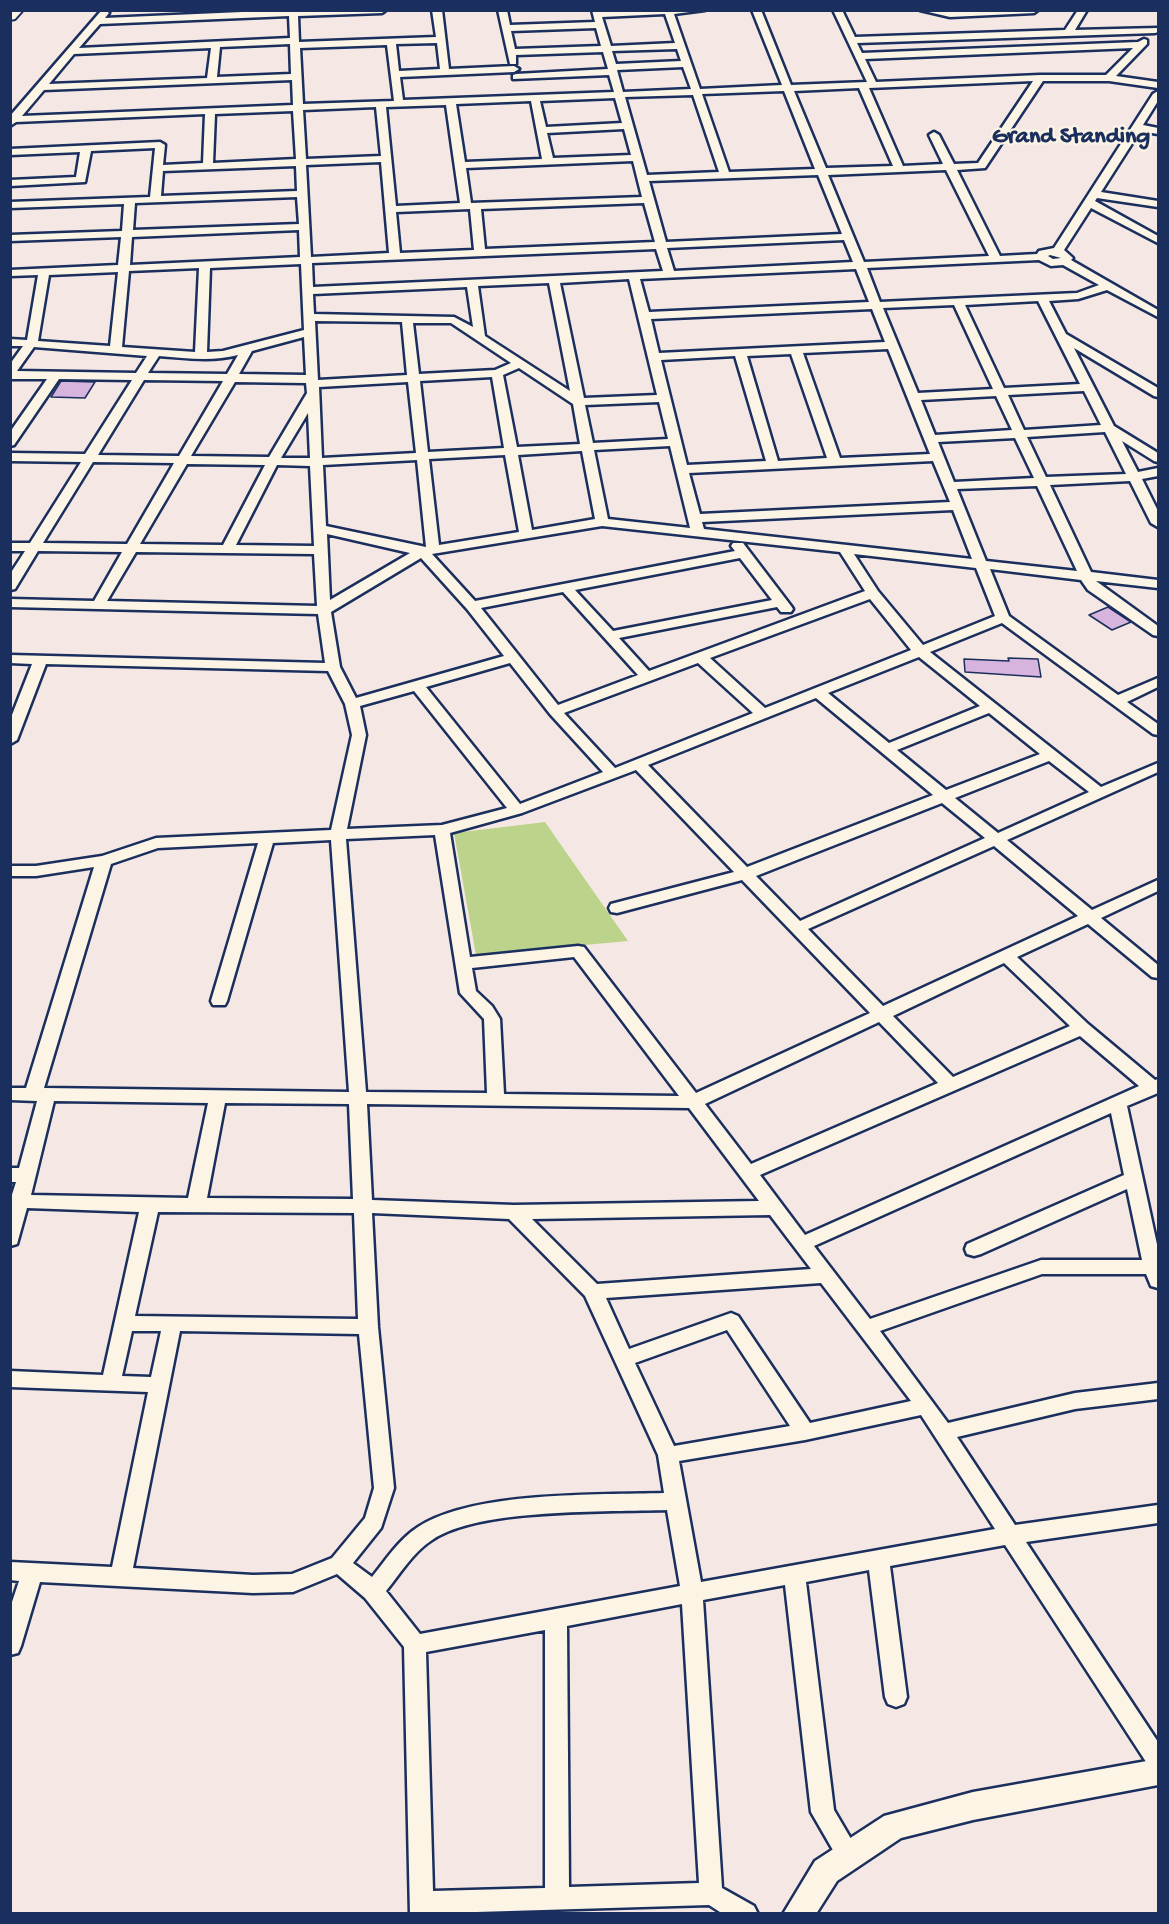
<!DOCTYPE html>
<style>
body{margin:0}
#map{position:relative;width:1169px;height:1924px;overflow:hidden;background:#f5e8e4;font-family:"Gochi Hand",sans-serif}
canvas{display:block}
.frame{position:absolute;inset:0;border:12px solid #1b2f5e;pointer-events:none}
</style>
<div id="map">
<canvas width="1169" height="1924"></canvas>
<div class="frame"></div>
</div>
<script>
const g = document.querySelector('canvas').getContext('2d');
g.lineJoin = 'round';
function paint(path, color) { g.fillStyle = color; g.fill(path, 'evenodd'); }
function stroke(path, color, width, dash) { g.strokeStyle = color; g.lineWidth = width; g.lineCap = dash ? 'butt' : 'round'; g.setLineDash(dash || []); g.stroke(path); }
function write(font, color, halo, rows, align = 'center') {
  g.font = font + ' "Gochi Hand",sans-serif'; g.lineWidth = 4.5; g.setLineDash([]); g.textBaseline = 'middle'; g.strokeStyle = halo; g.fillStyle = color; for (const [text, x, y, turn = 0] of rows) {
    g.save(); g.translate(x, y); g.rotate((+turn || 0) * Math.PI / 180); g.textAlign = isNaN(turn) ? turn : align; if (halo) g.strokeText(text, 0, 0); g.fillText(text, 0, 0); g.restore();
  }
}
const green = new Path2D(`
 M 545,822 L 628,941 L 476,955 L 454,833 Z`);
const building = new Path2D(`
 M 61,381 L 95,382 L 85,398 L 51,397 Z
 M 1108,607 L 1131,622 L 1112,630 L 1089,615 Z
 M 1008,658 L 1038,659 L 1041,677 L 965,672 L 964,659 L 1009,661 Z`);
const minor = new Path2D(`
 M 105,10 L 109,13 L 105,18 L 288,10 L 386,10 L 382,13 L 298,16 L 299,42 L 436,37 L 432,10 L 442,10 L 449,69 L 514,66 L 519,69 L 514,72 L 400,77 L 403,100 L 614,92 L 609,75 L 513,79 L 513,75 L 516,74 L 608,69 L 603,52 L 516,55 L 516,64 L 510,64 L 498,10 L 507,10 L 510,25 L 595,22 L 592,10 L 705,10 L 674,14 L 700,89 L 782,85 L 752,10 L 761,10 L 791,85 L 867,82 L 833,10 L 842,10 L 855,37 L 1065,30 L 1078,10 L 1087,10 L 1075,30 L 1158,28 L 1158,32 L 1155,33 L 857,43 L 862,53 L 1138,42 L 1144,39 L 1147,40 L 1147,44 L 1116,76 L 1158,82 L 1158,88 L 1109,81 L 1043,81 L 985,168 L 957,170 L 1000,256 L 1037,254 L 1039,251 L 1054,248 L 1153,94 L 1158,91 L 1158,101 L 1143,125 L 1158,128 L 1158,134 L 1140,131 L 1101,192 L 1158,201 L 1158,207 L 1097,198 L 1095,201 L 1158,236 L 1158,243 L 1091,208 L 1064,250 L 1073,258 L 1071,260 L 1158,310 L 1158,317 L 1107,290 L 1078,299 L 1049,301 L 1066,334 L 1158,388 L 1158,397 L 1154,396 L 1074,348 L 1114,426 L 1158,453 L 1158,462 L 1154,461 L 1122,441 L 1138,472 L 1158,468 L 1158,476 L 1142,479 L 1158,511 L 1158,527 L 1151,523 L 1130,481 L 1050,485 L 1091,572 L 1158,580 L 1158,588 L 1096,581 L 1158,626 L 1158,636 L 1153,635 L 1088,590 L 1081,580 L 990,569 L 1009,616 L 1118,695 L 1158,678 L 1158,687 L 1127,702 L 1158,724 L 1158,735 L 1153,734 L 1002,623 L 930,652 L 1101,787 L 1158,763 L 1158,772 L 1007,840 L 1092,910 L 1158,880 L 1158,891 L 1101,918 L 1158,965 L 1158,978 L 1152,977 L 1088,924 L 1017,957 L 1088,1024 L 1155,1080 L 1158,1079 L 1158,1093 L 1127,1106 L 1158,1249 L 1158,1288 L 1151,1286 L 1146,1274 L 1042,1274 L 880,1331 L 948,1423 L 1075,1393 L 1158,1383 L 1158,1399 L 1075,1409 L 957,1437 L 1015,1525 L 1158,1505 L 1158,1523 L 1026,1542 L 1158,1742 L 1158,1771 L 1150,1768 L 1005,1545 L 890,1566 L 907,1697 L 904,1704 L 896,1707 L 888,1704 L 885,1697 L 869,1570 L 806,1582 L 834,1810 L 861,1856 L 857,1864 L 849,1867 L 841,1864 L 811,1812 L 785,1585 L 703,1600 L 722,1888 L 754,1906 L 758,1914 L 723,1914 L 709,1905 L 410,1914 L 404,1647 L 365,1598 L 337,1574 L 293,1592 L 253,1593 L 40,1582 L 21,1646 L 18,1653 L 10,1655 L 10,1608 L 19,1581 L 10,1580 L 10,1562 L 112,1567 L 148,1392 L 10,1387 L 10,1371 L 103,1375 L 139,1212 L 27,1208 L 17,1244 L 10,1246 L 10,1201 L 16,1182 L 10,1182 L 10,1168 L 19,1168 L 37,1101 L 10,1100 L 10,1088 L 26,1088 L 94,867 L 36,876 L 10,876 L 10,866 L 36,866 L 102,856 L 156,838 L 331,830 L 352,735 L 345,704 L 328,671 L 46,664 L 17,740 L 10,744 L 10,720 L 32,664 L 10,663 L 10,655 L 325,663 L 318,614 L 10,607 L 10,599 L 94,601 L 122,552 L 38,551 L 15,589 L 10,590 L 10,574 L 25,551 L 10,551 L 10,543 L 30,543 L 81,462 L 10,461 L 10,453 L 85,454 L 132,380 L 59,379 L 14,445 L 10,446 L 10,432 L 47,379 L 10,379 L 10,364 L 23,346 L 10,346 L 10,339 L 27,340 L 38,275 L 10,276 L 10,270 L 118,265 L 121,237 L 10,241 L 10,235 L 122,231 L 124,204 L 10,208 L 10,202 L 150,197 L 155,148 L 91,151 L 85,182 L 10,186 L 10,180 L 76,177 L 80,152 L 10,155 L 10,149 L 160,142 L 165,145 L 163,165 L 203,163 L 205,114 L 16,122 L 10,126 L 10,116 L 101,11 ZM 665,14 L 675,43 L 611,46 L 602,17 ZM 289,16 L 290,38 L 79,48 L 100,24 ZM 596,28 L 601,46 L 515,49 L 511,31 ZM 437,43 L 440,69 L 399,71 L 396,44 ZM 290,44 L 291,74 L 217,77 L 220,47 ZM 387,45 L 394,101 L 303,104 L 300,48 ZM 211,48 L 207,78 L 49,84 L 74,54 ZM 1133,48 L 1106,75 L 1040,75 L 876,82 L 865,59 ZM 677,49 L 681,61 L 616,64 L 612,51 ZM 683,67 L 691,89 L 623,92 L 617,70 ZM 292,80 L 293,105 L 22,116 L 44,90 ZM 1033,81 L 978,163 L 954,164 L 939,135 L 934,132 L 929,135 L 943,164 L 903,166 L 869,88 ZM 859,88 L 893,166 L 826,168 L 794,91 ZM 784,91 L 815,169 L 729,172 L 702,94 ZM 693,95 L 719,172 L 647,175 L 625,97 ZM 615,98 L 622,123 L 546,127 L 540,101 ZM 531,101 L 542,159 L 465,162 L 456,104 ZM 446,105 L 460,203 L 396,206 L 386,107 ZM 376,107 L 381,156 L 306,159 L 303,110 ZM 293,111 L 296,159 L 213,163 L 215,114 ZM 624,129 L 631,155 L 553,158 L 547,133 ZM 633,161 L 642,197 L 471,203 L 466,168 ZM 381,162 L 389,253 L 311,257 L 306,165 ZM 296,166 L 297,191 L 161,196 L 163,171 ZM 946,170 L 989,256 L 864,262 L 828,175 ZM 818,175 L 842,234 L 666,242 L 649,181 ZM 297,197 L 299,224 L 133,230 L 135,203 ZM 644,203 L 655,242 L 485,249 L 481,209 ZM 470,209 L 474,250 L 400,253 L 396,212 ZM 299,230 L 300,257 L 130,265 L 132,237 ZM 844,240 L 853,262 L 674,271 L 667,248 ZM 656,249 L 663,271 L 313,287 L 312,263 ZM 1050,255 L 1061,258 L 1053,259 L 1048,256 ZM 1039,260 L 1051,266 L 1063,265 L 1099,285 L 1077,293 L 880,302 L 867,268 ZM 301,264 L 304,330 L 223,351 L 207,352 L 210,268 ZM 199,268 L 195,352 L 122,347 L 129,271 ZM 856,269 L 869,302 L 649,312 L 640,279 ZM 118,272 L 110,346 L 38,341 L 49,275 ZM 629,279 L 657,395 L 584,398 L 560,283 ZM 549,283 L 570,391 L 485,336 L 478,286 ZM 467,287 L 473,327 L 454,317 L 314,314 L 313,294 ZM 1038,301 L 1080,384 L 1004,388 L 965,305 ZM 954,305 L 993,389 L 918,393 L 883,308 ZM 872,309 L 885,342 L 659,353 L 651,319 ZM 315,321 L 402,322 L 407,375 L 318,380 ZM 413,323 L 451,323 L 511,363 L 495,370 L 419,374 ZM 304,337 L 306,375 L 239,374 L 252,351 ZM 34,347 L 147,356 L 136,373 L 17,371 ZM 888,349 L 930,454 L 840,458 L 803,353 ZM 791,354 L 827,458 L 778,461 L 747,356 ZM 238,355 L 227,374 L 148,373 L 159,356 C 186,358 212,362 238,355 ZM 735,356 L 766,461 L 687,465 L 661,360 ZM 519,368 L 573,404 L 580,444 L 517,447 L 503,375 ZM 492,377 L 504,448 L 428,452 L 420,381 ZM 144,380 L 223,381 L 179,456 L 98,455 ZM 235,382 L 306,383 L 307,393 L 269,457 L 191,456 ZM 408,382 L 416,453 L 322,458 L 319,387 ZM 1084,391 L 1101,425 L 1024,430 L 1008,395 ZM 996,396 L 1012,430 L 935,435 L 921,400 ZM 659,402 L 668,439 L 593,443 L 585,405 ZM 308,413 L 310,458 L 281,458 ZM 1105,432 L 1126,474 L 1046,477 L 1027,437 ZM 1015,438 L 1034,478 L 954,482 L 938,442 ZM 670,446 L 690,528 L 608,519 L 594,450 ZM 582,451 L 595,519 L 532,530 L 518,455 ZM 505,455 L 519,532 L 439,545 L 429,459 ZM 417,460 L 426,547 L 326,526 L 323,465 ZM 933,461 L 950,502 L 700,514 L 689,473 ZM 93,462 L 174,463 L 127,544 L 43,543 ZM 187,464 L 265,465 L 223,545 L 140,544 ZM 277,465 L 310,466 L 314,546 L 236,545 ZM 1037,486 L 1077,571 L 986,561 L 957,489 ZM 953,510 L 972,559 L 704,529 L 702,522 ZM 602,526 L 840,552 L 865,591 L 649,671 L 619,638 L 777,607 L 781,612 L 791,612 L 793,609 L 791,606 L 743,543 L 733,543 L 731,546 L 735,551 L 475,601 L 432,554 ZM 327,534 L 410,553 L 330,600 ZM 136,552 L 314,554 L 317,606 L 107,601 ZM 854,554 L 976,568 L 995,616 L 923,645 L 878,591 ZM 421,558 L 467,609 L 504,656 L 356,698 L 340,667 L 331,612 ZM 740,558 L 772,600 L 613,631 L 575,590 ZM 563,592 L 638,675 L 558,705 L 481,608 ZM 870,599 L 911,650 L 765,708 L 710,658 ZM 919,657 L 980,706 L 889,743 L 828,693 ZM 510,663 L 550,714 L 603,772 L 520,804 L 426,687 ZM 698,663 L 753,713 L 615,768 L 564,713 ZM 414,691 L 507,808 L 442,825 L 347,829 L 366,735 L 360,706 ZM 816,698 L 933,795 L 747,867 L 648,765 ZM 989,713 L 1040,754 L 946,790 L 897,750 ZM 1049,761 L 1089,792 L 998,833 L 955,798 ZM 636,770 L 734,872 L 611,904 L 609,908 L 611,912 L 617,913 L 742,880 L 870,1013 L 696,1093 L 584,947 L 578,946 L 470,957 L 450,833 L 522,813 ZM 942,803 L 985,838 L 800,921 L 756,876 ZM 435,835 L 460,993 L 484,1019 L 487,1093 L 366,1092 L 346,839 ZM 331,840 L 349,1092 L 44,1088 L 111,864 L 158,848 L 258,843 L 211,1001 L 213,1005 L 225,1005 L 227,1001 L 273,843 ZM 994,846 L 1078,916 L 883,1006 L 808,929 ZM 574,957 L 679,1096 L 504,1094 L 500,1019 L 492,1006 L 476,991 L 472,968 ZM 1004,963 L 1070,1026 L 953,1077 L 893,1016 ZM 879,1022 L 938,1083 L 751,1164 L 705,1104 ZM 1080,1036 L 1139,1086 L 805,1235 L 760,1175 ZM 54,1101 L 208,1103 L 188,1198 L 31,1195 ZM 225,1103 L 349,1104 L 353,1199 L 207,1198 ZM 367,1104 L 689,1108 L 759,1201 L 514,1205 L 372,1200 ZM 1111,1113 L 1124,1175 L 967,1244 L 965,1249 L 967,1254 L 974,1256 L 981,1254 L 1127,1189 L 1142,1260 L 1041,1260 L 870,1319 L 814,1246 ZM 158,1212 L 354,1213 L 358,1319 L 135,1316 ZM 372,1213 L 509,1219 L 585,1296 L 658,1455 L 664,1493 C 598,1495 473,1491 418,1527 C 399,1539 385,1561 372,1577 L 353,1563 L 381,1528 L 394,1488 L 378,1327 ZM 770,1215 L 811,1269 L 597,1284 L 532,1219 ZM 821,1283 L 911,1401 L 810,1423 L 738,1316 L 731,1313 L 629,1349 L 606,1298 ZM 727,1330 L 790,1426 L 674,1446 L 635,1363 ZM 132,1331 L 161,1331 L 151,1377 L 122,1376 ZM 180,1331 L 359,1334 L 374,1488 L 365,1518 L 332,1558 L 292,1574 L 253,1575 L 133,1568 ZM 921,1415 L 995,1529 L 701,1582 L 679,1461 L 805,1440 ZM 667,1510 L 680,1586 L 420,1634 L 386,1591 C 400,1574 413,1552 432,1540 C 478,1508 609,1512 667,1510 ZM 682,1604 L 699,1883 L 569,1887 L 567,1626 ZM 545,1630 L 545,1888 L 433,1891 L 426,1652 Z
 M 920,10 L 1038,10 L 1034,13 L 950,17 Z`);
const major = new Path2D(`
 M 1158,1759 L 1158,1785 L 973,1820 L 901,1838 L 837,1881 L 816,1914 L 783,1914 L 815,1861 L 884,1816 L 973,1792 Z`);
const highway = new Path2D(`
 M 10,10 L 23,10 L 15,19 L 10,20 Z`);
const farDistrictnames = [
 ["Grand Standing",1071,138]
];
paint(green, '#bbd38a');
paint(building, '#d7b4de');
stroke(building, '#1b2f5e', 1.5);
stroke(minor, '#1b2f5e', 5);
stroke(major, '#1b2f5e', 5);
stroke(highway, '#1b2f5e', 4);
paint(minor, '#fcf5e5');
paint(major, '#fcf5e5');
paint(highway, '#fcf5e5');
write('bold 24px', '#1b2f5e', '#fcf5e5', farDistrictnames);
</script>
